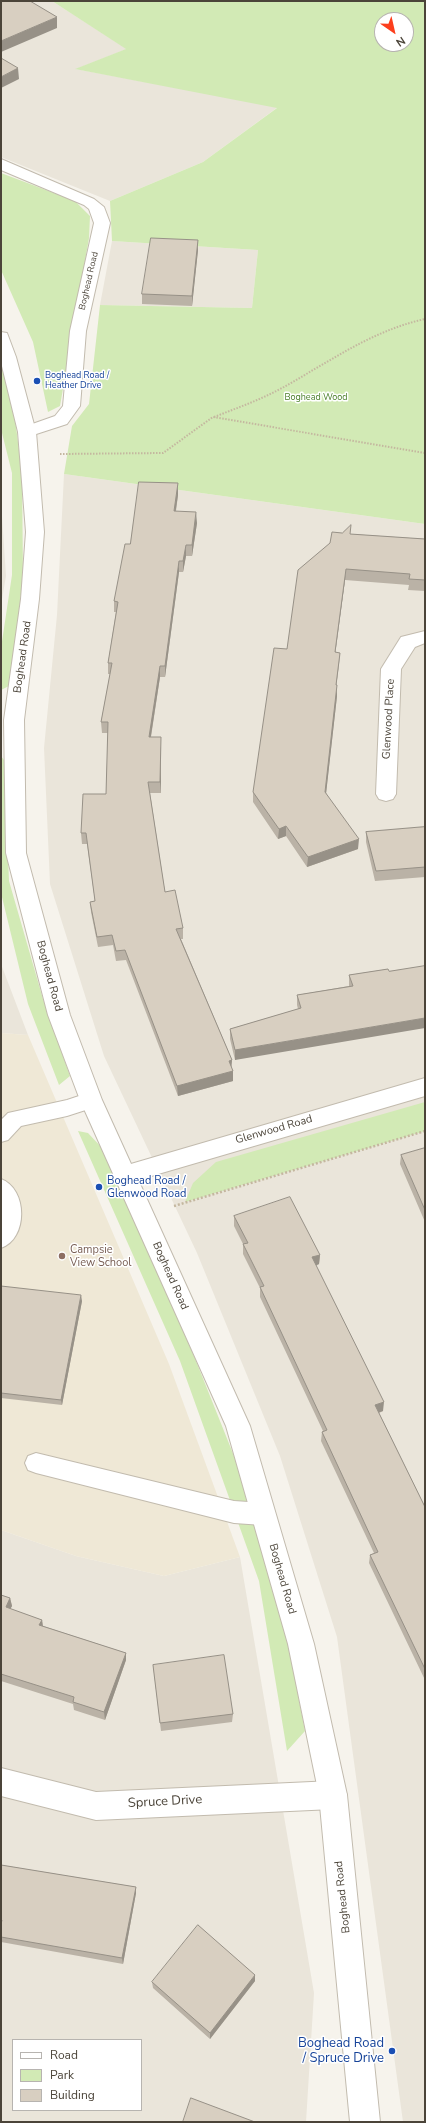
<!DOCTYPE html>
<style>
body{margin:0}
#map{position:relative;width:426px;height:2123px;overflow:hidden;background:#f6f3ec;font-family:"Nunito Sans",sans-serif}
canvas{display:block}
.frame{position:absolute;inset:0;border:2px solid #4b4439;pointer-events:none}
.legend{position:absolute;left:12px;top:2039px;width:130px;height:72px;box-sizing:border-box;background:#fff;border:1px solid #b7b4b0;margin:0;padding:5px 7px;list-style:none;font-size:12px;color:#4b4439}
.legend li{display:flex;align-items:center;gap:8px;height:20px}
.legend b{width:20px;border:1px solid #b7b4b0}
.north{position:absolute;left:374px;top:12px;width:40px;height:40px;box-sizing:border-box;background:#fff;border:1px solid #b7b4b0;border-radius:50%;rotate:146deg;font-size:11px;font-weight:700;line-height:16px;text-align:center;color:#4b4439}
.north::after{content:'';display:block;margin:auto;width:14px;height:18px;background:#fc3f1d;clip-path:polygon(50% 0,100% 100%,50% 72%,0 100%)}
</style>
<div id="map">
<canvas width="426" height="2123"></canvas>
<div class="frame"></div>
<ul class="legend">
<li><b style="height:5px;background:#fff"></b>Road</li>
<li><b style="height:11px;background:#d2eab5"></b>Park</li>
<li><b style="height:11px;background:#d8cfc1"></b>Building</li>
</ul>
<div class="north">N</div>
</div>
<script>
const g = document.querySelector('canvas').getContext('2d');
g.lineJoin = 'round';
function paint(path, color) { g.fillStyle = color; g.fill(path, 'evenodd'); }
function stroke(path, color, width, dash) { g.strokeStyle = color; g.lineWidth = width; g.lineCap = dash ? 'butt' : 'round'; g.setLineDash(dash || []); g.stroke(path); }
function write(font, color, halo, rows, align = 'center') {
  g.font = font + ' "Nunito Sans",sans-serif'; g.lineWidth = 3; g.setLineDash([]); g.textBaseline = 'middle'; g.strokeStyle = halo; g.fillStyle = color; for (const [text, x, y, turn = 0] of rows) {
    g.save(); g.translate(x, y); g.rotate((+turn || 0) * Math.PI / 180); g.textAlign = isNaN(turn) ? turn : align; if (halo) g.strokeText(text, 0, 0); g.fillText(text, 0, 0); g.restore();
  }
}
const residential = new Path2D(`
 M 1,1 L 52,1 L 127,49 L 76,69 L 278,107 L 203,162 L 110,201 L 1,157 Z
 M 112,241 L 258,250 L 252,308 L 100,305 Z
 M 64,474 L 425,524 L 425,2122 L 403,2122 L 337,1637 L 280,1456 L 197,1253 L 104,1056 L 50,884 L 44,748 L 57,615 Z
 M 1,501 L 6,576 L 1,605 Z
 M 1,964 L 28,1035 L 1,1033 Z
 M 1,1530 L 76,1556 L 164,1576 L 240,1557 L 314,1993 L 306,2122 L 1,2122 ZM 13,2040 L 141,2040 L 141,2110 L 13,2110 Z`);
const education = new Path2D(`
 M 1,1033 L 28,1035 L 169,1364 L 240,1557 L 164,1576 L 76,1556 L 1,1530 Z`);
const green = new Path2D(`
 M 52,1 L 425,1 L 425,524 L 64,474 L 72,426 L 89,404 L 100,305 L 252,308 L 258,250 L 112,241 L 110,201 L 203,162 L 277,108 L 75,69 L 126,49 ZM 382,20 L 406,20 L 406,44 L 382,44 Z
 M 1,173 L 75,201 L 90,216 L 89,238 L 60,406 L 48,412 L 33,342 L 1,270 Z
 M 1,361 L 15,419 L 22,473 L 23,576 L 11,685 L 1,690 L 1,648 L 12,575 L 12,473 L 1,429 Z
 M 1,756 L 4,760 L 9,881 L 43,999 L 70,1076 L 59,1085 L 28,1004 L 1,893 Z
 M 425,1102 L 425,1131 L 185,1202 L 193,1183 L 216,1162 Z
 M 78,1131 L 88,1133 L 104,1150 L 194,1356 L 240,1471 L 275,1576 L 305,1731 L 287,1751 L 259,1581 L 180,1361 Z`);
const pathFar1 = new Path2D(`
 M 214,417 C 237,408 260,400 282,388 C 329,362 371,331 425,319
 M 60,454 L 163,453 L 213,417 L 425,453`);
const path = new Path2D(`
 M 174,1206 L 425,1131`);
const service = new Path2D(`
 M 91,1092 L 98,1094 L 101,1100 L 98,1106 L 67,1116 L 21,1126 L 8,1140 L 1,1142 L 1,1120 L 8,1113 L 67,1100 Z
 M 1,1179 C 28,1189 28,1239 1,1248 Z
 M 36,1453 L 234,1501 L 263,1503 L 271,1506 L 275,1514 L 271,1522 L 263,1525 L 234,1523 L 36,1473 L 28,1470 L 25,1463 L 28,1456 Z`);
const minor = new Path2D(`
 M 1,159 L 94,199 L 104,207 L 110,223 L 86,331 L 80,406 L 67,424 L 27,437 L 21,436 L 18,432 L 21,428 L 55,416 L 63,406 L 70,331 L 94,223 L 89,209 L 84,205 L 1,170 Z
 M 425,631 L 425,643 L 415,647 L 401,669 L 396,794 L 393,799 L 386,801 L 379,799 L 376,794 L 381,669 L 401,637 Z
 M 425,1078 L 425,1096 L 124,1184 L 116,1182 L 113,1175 L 116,1168 L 124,1166 Z
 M 1,1768 L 96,1792 L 333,1781 L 343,1785 L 347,1795 L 343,1805 L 333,1809 L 96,1820 L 1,1796 Z`);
const tertiary = new Path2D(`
 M 1,332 L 7,333 L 16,357 L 36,432 L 44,532 L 39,599 L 24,720 L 26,853 L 70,1015 L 102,1100 L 250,1426 L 314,1644 L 347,1795 L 380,2122 L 350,2122 L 319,1795 L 288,1644 L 226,1426 L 80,1100 L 48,1015 L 6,853 L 4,720 L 21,599 L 26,532 L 18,432 L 1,362 Z`);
const wall = new Path2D(`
 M 198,240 L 198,250 L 192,306 L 142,304 L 142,294 Z
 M 178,483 L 178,495 L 176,511 L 197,523 L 192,556 L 186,556 L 183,572 L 179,572 L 165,677 L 160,677 L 151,737 L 161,748 L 161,793 L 150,793 L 165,892 L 183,928 L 183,939 L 181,939 L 232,1060 L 231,1068 L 233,1071 L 233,1081 L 178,1096 L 126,960 L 116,961 L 113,945 L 98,947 L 91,912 L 90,902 L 95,901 L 87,844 L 82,844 L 81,833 L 106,794 L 108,733 L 102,733 L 101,722 L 110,674 L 108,674 L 108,663 L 116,612 L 114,612 L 114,601 L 130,544 Z
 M 351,534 L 425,539 L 425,591 L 408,590 L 409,585 L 345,580 L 335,652 L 340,653 L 336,685 L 337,696 L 326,793 L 358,849 L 307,867 L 286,836 L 278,839 L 253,802 L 253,792 L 287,649 L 330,543 Z
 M 425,827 L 425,877 L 375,881 L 366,842 L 366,832 Z
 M 388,969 L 235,1060 L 230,1039 L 230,1029 L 298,1009 L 297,1005 L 297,995 L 349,986 L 349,975 Z
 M 425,1148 L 425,1222 L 400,1164 L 401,1155 Z
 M 234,1216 L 320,1255 L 319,1264 L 316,1266 L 383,1411 L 379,1413 L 425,1507 L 425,1680 L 369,1563 L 370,1555 L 374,1553 L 321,1441 L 322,1432 L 323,1431 L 260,1297 L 260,1288 L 243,1254 L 243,1244 L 234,1226 Z
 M 1,1286 L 82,1301 L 62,1405 L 1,1398 Z
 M 1,1595 L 10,1598 L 12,1606 L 10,1609 L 42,1620 L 43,1626 L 126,1653 L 126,1660 L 105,1720 L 74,1710 L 73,1704 L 1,1681 Z
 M 153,1665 L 233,1714 L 232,1722 L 161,1731 Z
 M 1,1865 L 136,1887 L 136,1893 L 123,1964 L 1,1942 Z
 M 255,1981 L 210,2039 L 153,1988 L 152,1982 Z`);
const shadedWall = new Path2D(`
 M 57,17 L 57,28 L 1,52 L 1,41 Z
 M 18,68 L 19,79 L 1,88 L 1,77 Z
 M 198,240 L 198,250 L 192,306 L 192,296 Z
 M 178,483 L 178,495 L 174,522 L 174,511 Z
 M 196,512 L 197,523 L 192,556 L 192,545 Z
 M 186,545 L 186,556 L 183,572 L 183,561 Z
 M 179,561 L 179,572 L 165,677 L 165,666 Z
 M 346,569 L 345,580 L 334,663 L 335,652 Z
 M 340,653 L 339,664 L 335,696 L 336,685 Z
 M 160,666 L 160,677 L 149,748 L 149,737 Z
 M 337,685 L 337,696 L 325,803 L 325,792 Z
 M 161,737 L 161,793 L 160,782 Z
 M 286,826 L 286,836 L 278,839 L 279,829 Z
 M 359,839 L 358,849 L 307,867 L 308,857 Z
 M 425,1018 L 425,1028 L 235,1060 L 235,1050 Z
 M 232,1060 L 231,1070 L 229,1061 Z
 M 233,1071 L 233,1081 L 178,1096 L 177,1086 Z
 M 320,1255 L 319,1264 L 311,1267 L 312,1257 Z
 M 81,1295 L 82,1301 L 62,1405 L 61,1400 Z
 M 384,1402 L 383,1411 L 374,1414 L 375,1405 Z
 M 10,1598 L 12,1606 L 7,1615 L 6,1607 Z
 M 42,1620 L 43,1628 L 39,1625 Z
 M 126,1653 L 126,1660 L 105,1720 L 104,1712 Z
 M 136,1887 L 136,1893 L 123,1964 L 122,1958 Z
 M 255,1975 L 255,1981 L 210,2039 L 210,2033 Z`);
const building = new Path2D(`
 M 1,1 L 30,1 L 57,17 L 1,41 Z
 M 1,58 L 18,68 L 1,77 Z
 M 151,238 L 198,240 L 192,296 L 142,294 Z
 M 139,482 L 178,483 L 174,511 L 196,512 L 192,545 L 186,545 L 183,561 L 179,561 L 165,666 L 160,666 L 149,737 L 161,737 L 160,782 L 148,782 L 165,892 L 175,890 L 183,928 L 176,929 L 232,1060 L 229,1061 L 233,1071 L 177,1086 L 125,950 L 116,951 L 112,935 L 97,937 L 90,902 L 95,901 L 86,833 L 81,833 L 83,794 L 106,794 L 108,722 L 101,722 L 112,663 L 108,663 L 118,602 L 114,601 L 125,544 L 130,544 Z
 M 351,525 L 350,534 L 425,539 L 425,580 L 409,579 L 410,574 L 346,569 L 335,652 L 340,653 L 336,685 L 337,685 L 325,792 L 359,839 L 308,857 L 286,826 L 279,829 L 253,792 L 274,648 L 287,649 L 298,570 L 330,543 L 332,532 L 342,533 Z
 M 425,827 L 425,867 L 376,871 L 366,832 Z
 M 425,966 L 425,1018 L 235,1050 L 230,1029 L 301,1008 L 297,995 L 353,986 L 349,975 L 388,969 L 389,971 Z
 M 425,1148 L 425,1210 L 401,1155 Z
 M 290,1197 L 320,1255 L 312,1257 L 384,1402 L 375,1405 L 425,1507 L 425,1526 L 424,1526 L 425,1527 L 425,1669 L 370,1555 L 378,1552 L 322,1432 L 327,1430 L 260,1287 L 264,1286 L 243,1244 L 248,1243 L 234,1216 Z
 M 1,1286 L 81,1295 L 61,1400 L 1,1393 Z
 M 1,1595 L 10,1598 L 6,1607 L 42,1620 L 39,1625 L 126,1653 L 104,1712 L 73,1702 L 74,1697 L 1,1674 Z
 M 224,1655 L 233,1714 L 160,1723 L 153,1665 Z
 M 1,1865 L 136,1887 L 122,1958 L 1,1937 L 1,1924 L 2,1920 L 1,1920 Z
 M 198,1925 L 255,1975 L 210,2033 L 152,1982 Z
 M 191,2098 L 255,2122 L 183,2122 Z`);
const markers = [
 [37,381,4,"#1a4fb4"],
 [99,1187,4,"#1a4fb4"],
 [62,1256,4,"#8d6e63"],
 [392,2051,4,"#1a4fb4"]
];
const farStreetnames = [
 ["Boghead Road",89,281,-77]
];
const farTransitnames = [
 ["Boghead Road /",45,376],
 ["Heather Drive",45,386]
];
const farParknames = [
 ["Boghead Wood",316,398]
];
const streetNames = [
 ["Boghead Road",23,657,-82],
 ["Glenwood Place",389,719,-87],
 ["Boghead Road",49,976,75],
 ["Glenwood Road",274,1130,-16],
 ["Boghead Road",170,1276,66],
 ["Boghead Road",282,1579,74],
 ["Boghead Road",343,1897,-96]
];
const transitNames = [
 ["Boghead Road /",107,1181],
 ["Glenwood Road",107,1194]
];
const educationNames = [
 ["Campsie",70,1250],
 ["View School",70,1263]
];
const nearStreetnames = [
 ["Spruce Drive",165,1802,-3]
];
const nearTransitnames = [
 ["Boghead Road",384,2044],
 ["/ Spruce Drive",384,2059]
];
paint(residential, '#eae5da');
paint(education, '#efe8d6');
paint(green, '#d2eab5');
stroke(service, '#c2bbae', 2);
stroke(minor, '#c2bbae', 2);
stroke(tertiary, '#c2bbae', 2);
stroke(pathFar1, '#c4b79f', 2, [1.5, 1.5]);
stroke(path, '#c4b79f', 2.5, [2, 2]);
paint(service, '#fff');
paint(minor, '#fff');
paint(tertiary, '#fff');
paint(wall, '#bab2a6');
paint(shadedWall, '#979187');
paint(building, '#d8cfc1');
stroke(building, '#979187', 1);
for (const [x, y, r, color] of markers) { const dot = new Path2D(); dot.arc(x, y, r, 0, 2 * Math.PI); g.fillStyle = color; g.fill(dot); stroke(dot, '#fff', 1.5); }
write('9px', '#4b4439', '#fff', farStreetnames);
write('9px', '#164399', '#fff', farTransitnames, 'left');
write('9px', '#4a7f2a', '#fff', farParknames);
write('11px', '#4b4439', '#fff', streetNames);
write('11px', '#164399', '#fff', transitNames, 'left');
write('11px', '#785e54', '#fff', educationNames, 'left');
write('13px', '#4b4439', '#fff', nearStreetnames);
write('13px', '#164399', '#fff', nearTransitnames, 'right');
</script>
